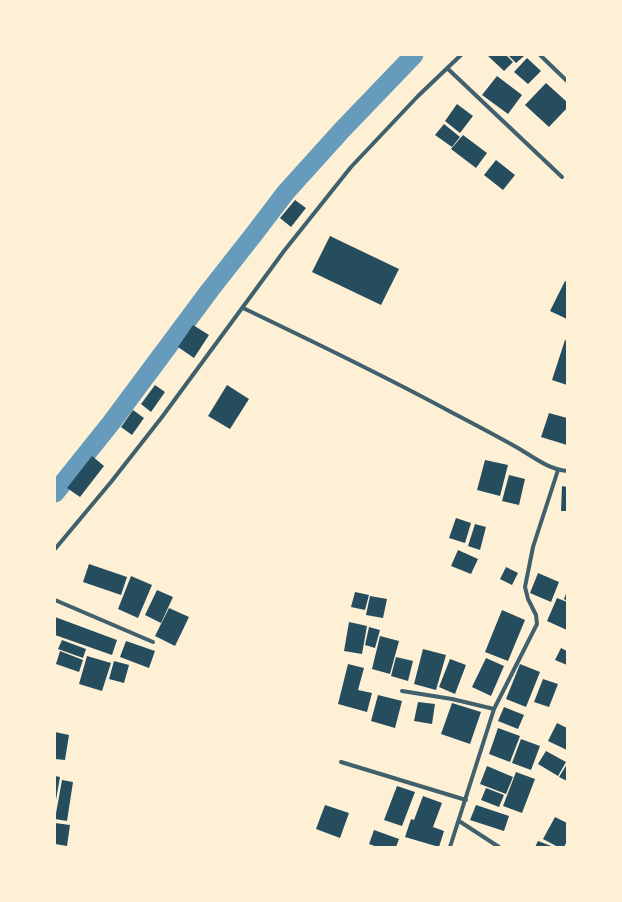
<!DOCTYPE html>
<style>
body{margin:0}
#map{position:relative;width:622px;height:902px;overflow:hidden;background:#fdf0d5;font-family:"IBM Plex Serif",serif}
canvas{display:block}
.frame{position:absolute;inset:0;border:56px solid #fdf0d5;pointer-events:none}
</style>
<div id="map">
<canvas width="622" height="902"></canvas>
<div class="frame"></div>
</div>
<script>
const g = document.querySelector('canvas').getContext('2d');
g.lineJoin = 'round';
function stroke(path, color, width, dash) { g.strokeStyle = color; g.lineWidth = width; g.lineCap = dash ? 'butt' : 'round'; g.setLineDash(dash || []); g.stroke(path); }
function paint(path, color) { g.fillStyle = color; g.fill(path, 'evenodd'); }
const canal = new Path2D(`
 M 55,493 L 111,423 L 210,290 L 254,234 L 286,192 L 342,130 L 414,55`);
const building = new Path2D(`
 M 487,55 L 506,55 L 513,62 L 504,71 Z
 M 508,55 L 523,55 L 524,56 L 516,63 Z
 M 527,58 L 541,71 L 528,84 L 514,72 Z
 M 497,76 L 522,95 L 508,114 L 482,95 Z
 M 546,83 L 567,102 L 567,108 L 549,127 L 525,105 Z
 M 457,104 L 473,116 L 460,133 L 445,121 Z
 M 444,124 L 460,137 L 452,147 L 435,135 Z
 M 463,135 L 487,153 L 476,168 L 451,149 Z
 M 496,160 L 515,175 L 503,190 L 484,175 Z
 M 295,200 L 306,208 L 291,227 L 280,218 Z
 M 330,236 L 399,269 L 381,305 L 312,272 Z
 M 565,281 L 567,282 L 567,319 L 550,311 Z
 M 193,325 L 209,335 L 194,358 L 178,347 Z
 M 565,340 L 567,341 L 567,385 L 552,380 Z
 M 155,385 L 165,392 L 151,412 L 141,404 Z
 M 227,385 L 249,399 L 230,429 L 208,416 Z
 M 133,410 L 144,418 L 132,435 L 121,427 Z
 M 549,413 L 567,418 L 567,445 L 541,437 Z
 M 92,456 L 104,466 L 80,497 L 67,488 Z
 M 485,460 L 508,465 L 500,496 L 477,490 Z
 M 509,475 L 525,479 L 519,505 L 502,501 Z
 M 562,486 L 567,487 L 567,511 L 561,511 Z
 M 456,518 L 471,523 L 465,543 L 449,538 Z
 M 475,524 L 486,527 L 480,550 L 468,546 Z
 M 458,550 L 478,559 L 471,574 L 451,566 Z
 M 89,564 L 127,577 L 121,595 L 83,582 Z
 M 506,567 L 518,573 L 512,585 L 500,579 Z
 M 538,573 L 559,582 L 551,602 L 530,593 Z
 M 131,576 L 152,585 L 138,618 L 118,609 Z
 M 157,590 L 173,597 L 161,623 L 145,615 Z
 M 567,591 L 567,601 L 564,599 Z
 M 355,592 L 369,595 L 365,610 L 351,607 Z
 M 370,596 L 387,599 L 383,618 L 366,615 Z
 M 557,598 L 567,602 L 567,630 L 547,621 Z
 M 169,608 L 189,617 L 175,646 L 155,636 Z
 M 502,610 L 525,620 L 508,661 L 485,652 Z
 M 55,617 L 117,640 L 112,655 L 55,635 Z
 M 349,622 L 367,626 L 362,654 L 344,651 Z
 M 369,627 L 380,630 L 375,648 L 365,645 Z
 M 380,636 L 399,641 L 390,674 L 372,669 Z
 M 62,640 L 86,649 L 83,658 L 58,649 Z
 M 126,641 L 155,651 L 149,668 L 120,657 Z
 M 561,648 L 567,651 L 567,665 L 555,660 Z
 M 423,649 L 446,655 L 436,690 L 414,684 Z
 M 60,651 L 83,660 L 79,672 L 56,664 Z
 M 87,656 L 111,663 L 102,691 L 79,684 Z
 M 396,657 L 413,661 L 408,681 L 391,676 Z
 M 486,658 L 504,666 L 491,696 L 472,687 Z
 M 450,659 L 466,665 L 455,694 L 439,687 Z
 M 114,661 L 129,665 L 124,683 L 109,679 Z
 M 348,664 L 364,668 L 358,690 L 372,693 L 367,712 L 338,704 Z
 M 520,664 L 540,672 L 526,707 L 506,699 Z
 M 543,679 L 558,684 L 549,707 L 534,702 Z
 M 378,695 L 402,701 L 395,728 L 371,721 Z
 M 418,702 L 435,704 L 432,724 L 414,721 Z
 M 452,703 L 481,712 L 470,744 L 441,734 Z
 M 504,707 L 524,715 L 518,729 L 498,721 Z
 M 557,723 L 567,728 L 567,750 L 548,741 Z
 M 498,728 L 520,736 L 510,762 L 489,754 Z
 M 55,732 L 69,735 L 65,760 L 55,759 Z
 M 521,739 L 540,746 L 531,770 L 512,763 Z
 M 546,751 L 566,762 L 558,776 L 538,764 Z
 M 567,764 L 567,781 L 559,777 Z
 M 487,766 L 513,777 L 506,794 L 480,784 Z
 M 516,772 L 535,779 L 522,813 L 503,806 Z
 M 55,776 L 60,777 L 56,800 L 55,800 Z
 M 62,780 L 73,782 L 67,821 L 55,819 Z
 M 397,786 L 415,792 L 402,826 L 384,820 Z
 M 486,788 L 504,795 L 499,807 L 481,800 Z
 M 423,796 L 442,803 L 433,827 L 444,831 L 439,847 L 405,837 L 411,819 L 414,820 Z
 M 325,805 L 349,813 L 340,838 L 316,829 Z
 M 476,805 L 509,816 L 504,831 L 470,820 Z
 M 555,817 L 567,823 L 567,841 L 564,847 L 558,847 L 543,839 Z
 M 55,823 L 70,825 L 67,846 L 55,844 Z
 M 374,830 L 399,839 L 396,847 L 377,847 L 369,844 Z
 M 538,841 L 554,847 L 535,847 Z`);
const minor = new Path2D(`
 M 540,55 L 567,81
 M 447,68 L 562,177
 M 243,308 C 312,341 381,374 449,411 C 472,423 495,435 518,448 C 535,458 548,469 567,471
 M 55,549 L 111,482 L 162,417 L 284,251 L 351,167 L 418,96 L 461,55
 M 55,600 L 153,642
 M 402,691 L 452,699 L 494,709
 M 341,762 L 466,800
 M 459,821 L 499,847
 M 450,847 L 494,709 L 537,624 L 536,615 L 528,599 L 525,587 L 533,547 L 558,470`);
stroke(canal, '#669bbc', 19);
paint(building, '#264d5e');
stroke(minor, '#3f606c', 4);
</script>
